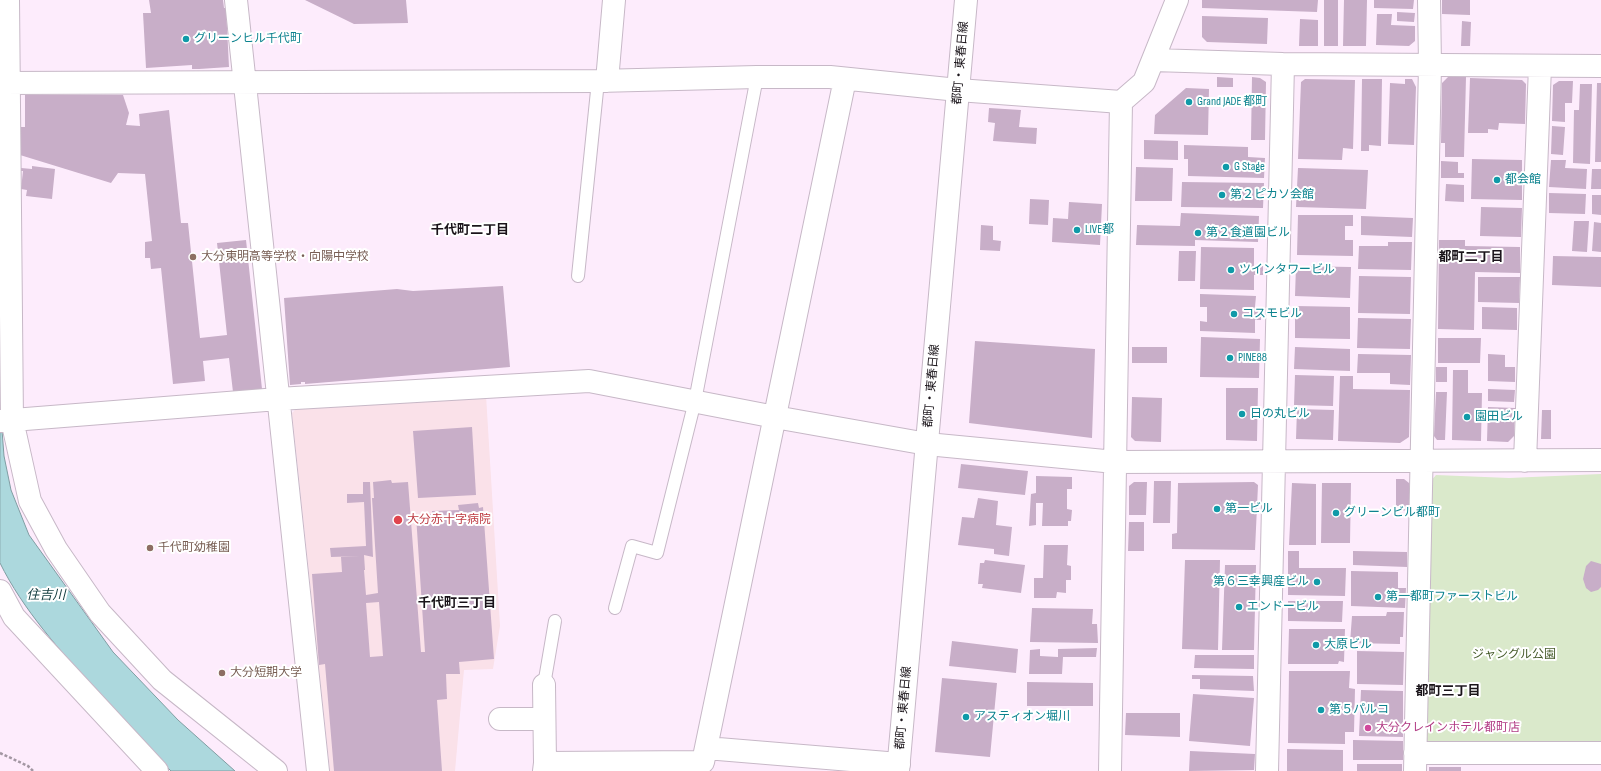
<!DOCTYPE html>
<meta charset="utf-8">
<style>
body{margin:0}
canvas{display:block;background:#fdecfc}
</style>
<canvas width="1601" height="771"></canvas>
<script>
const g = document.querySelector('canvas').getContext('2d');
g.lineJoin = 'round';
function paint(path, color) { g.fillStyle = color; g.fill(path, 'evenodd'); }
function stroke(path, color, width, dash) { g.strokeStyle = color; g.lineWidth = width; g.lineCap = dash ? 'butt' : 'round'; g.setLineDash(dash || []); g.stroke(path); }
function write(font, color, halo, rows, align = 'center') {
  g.font = font + ' "Sofia Sans Condensed","Noto Sans JP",sans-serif'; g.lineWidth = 4; g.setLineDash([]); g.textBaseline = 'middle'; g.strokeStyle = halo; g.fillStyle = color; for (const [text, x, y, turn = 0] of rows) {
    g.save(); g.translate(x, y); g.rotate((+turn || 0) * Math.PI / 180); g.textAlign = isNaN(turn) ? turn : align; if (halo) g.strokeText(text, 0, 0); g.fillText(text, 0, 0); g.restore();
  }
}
const medical = new Path2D(`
 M 486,395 L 500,626 L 493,669 L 464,670 L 455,771 L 330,771 L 292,413 L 296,409 Z`);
const green = new Path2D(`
 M 1601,474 L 1601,745 L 1431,744 L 1424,738 L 1430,482 L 1436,475 L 1509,478 Z`);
const water = new Path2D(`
 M 0,359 L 0,404 L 4,456 L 11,490 L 29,535 L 113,652 L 178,720 L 235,771 L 171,771 C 144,745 119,717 94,689 C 60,650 23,610 0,563 Z`);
const building = new Path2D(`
 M 149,0 L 223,0 L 224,8 L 226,8 L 229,67 L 199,69 L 192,69 L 192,65 L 146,68 L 143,13 L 151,13 Z
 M 305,0 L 406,0 L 408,23 L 354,24 Z
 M 1202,0 L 1318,0 L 1317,12 L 1202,8 Z
 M 1324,0 L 1338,0 L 1338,46 L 1324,46 Z
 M 1344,0 L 1367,0 L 1366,46 L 1343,46 Z
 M 1374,0 L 1414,0 L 1413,9 L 1374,8 Z
 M 1442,0 L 1470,0 L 1470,15 L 1442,14 Z
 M 1397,12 L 1415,13 L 1414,22 L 1397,21 Z
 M 1377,14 L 1392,14 L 1391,25 L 1415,26 L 1415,41 L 1409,46 L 1376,45 Z
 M 1202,16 L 1268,18 L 1267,44 L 1207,42 L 1202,37 Z
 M 1300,19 L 1318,20 L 1318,46 L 1299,46 Z
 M 1462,21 L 1471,22 L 1470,46 L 1461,46 Z
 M 1217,77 L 1233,78 L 1233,87 L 1217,87 Z
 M 1252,77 L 1260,78 L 1266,82 L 1265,140 L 1251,140 Z
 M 1448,77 L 1466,77 L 1464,157 L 1445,157 L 1445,143 L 1441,143 L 1442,83 Z
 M 1470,78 L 1522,80 L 1526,84 L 1525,124 L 1499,123 L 1498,130 L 1488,129 L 1488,133 L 1468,133 Z
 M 1305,79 L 1355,80 L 1353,149 L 1343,148 L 1342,160 L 1298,159 L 1301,82 Z
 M 1362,79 L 1382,79 L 1381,146 L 1369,145 L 1369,151 L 1361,151 Z
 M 1405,79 L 1412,79 L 1416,87 L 1414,145 L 1388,144 L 1390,83 L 1405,84 Z
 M 1559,81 L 1573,81 L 1572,103 L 1565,103 L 1565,122 L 1552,121 L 1553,85 Z
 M 1597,83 L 1601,83 L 1601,162 L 1595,162 Z
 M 1580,84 L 1592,84 L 1590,164 L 1573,163 L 1574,110 L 1579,110 Z
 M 1186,88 L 1209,89 L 1208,135 L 1154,134 L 1155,115 Z
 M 25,95 L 123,95 L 129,113 L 126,125 L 140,126 L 139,114 L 169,110 L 181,223 L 188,223 L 200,338 L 227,335 L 217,243 L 246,240 L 262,389 L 233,392 L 229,358 L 203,361 L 205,381 L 173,384 L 161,268 L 151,269 L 150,258 L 145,258 L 145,242 L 152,241 L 145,174 L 118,173 L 111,183 L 20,155 L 19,127 L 25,127 Z
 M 989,108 L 1021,110 L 1019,127 L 1037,128 L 1036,144 L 993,141 L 995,123 L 988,122 Z
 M 1552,126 L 1565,127 L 1563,155 L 1551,154 Z
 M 1144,140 L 1178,141 L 1178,160 L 1144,159 Z
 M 1184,145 L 1248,147 L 1248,157 L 1265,158 L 1264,178 L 1188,176 L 1188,159 L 1184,159 Z
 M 1472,159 L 1522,160 L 1522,200 L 1471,199 Z
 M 1551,160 L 1566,160 L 1565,168 L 1587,169 L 1586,189 L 1549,187 Z
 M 1441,161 L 1458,162 L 1458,173 L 1464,173 L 1464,178 L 1441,178 Z
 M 32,166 L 55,169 L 52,199 L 26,196 L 27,190 L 21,189 L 23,171 L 20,171 L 21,168 L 32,169 Z
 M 1136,167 L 1173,168 L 1172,201 L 1135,201 Z
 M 1298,168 L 1368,170 L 1366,209 L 1296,207 Z
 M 1592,169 L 1601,169 L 1601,189 L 1591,189 Z
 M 1182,182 L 1264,183 L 1263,208 L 1181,207 Z
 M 1446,184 L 1464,185 L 1464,202 L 1445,201 Z
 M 1549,193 L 1586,194 L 1585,214 L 1549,213 Z
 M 1592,195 L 1601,195 L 1601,215 L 1592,214 Z
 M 1030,199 L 1049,200 L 1048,225 L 1029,224 Z
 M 1069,202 L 1102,204 L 1100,245 L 1052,242 L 1053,218 L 1068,219 Z
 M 1481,207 L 1522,208 L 1521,237 L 1480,236 Z
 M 1181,213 L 1259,216 L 1258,242 L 1195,240 L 1195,246 L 1136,245 L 1137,225 L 1180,226 Z
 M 1298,215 L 1353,215 L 1353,226 L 1345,226 L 1345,240 L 1353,240 L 1353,256 L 1297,255 Z
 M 1361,216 L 1413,218 L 1412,237 L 1361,235 Z
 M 1574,221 L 1589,221 L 1587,252 L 1572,251 Z
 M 1594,222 L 1601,223 L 1601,252 L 1592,251 Z
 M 981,225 L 993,226 L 993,240 L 1001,241 L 1000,251 L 980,250 Z
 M 1439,240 L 1465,240 L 1465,246 L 1520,247 L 1520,273 L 1475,272 L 1474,330 L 1438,329 Z
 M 1388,242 L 1412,242 L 1411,270 L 1358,269 L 1359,246 L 1388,246 Z
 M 1201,247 L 1254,248 L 1254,266 L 1263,266 L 1263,275 L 1254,275 L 1254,290 L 1200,289 Z
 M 1179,251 L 1196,251 L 1195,281 L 1178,281 Z
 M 1553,256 L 1601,257 L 1601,287 L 1552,285 Z
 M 1296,266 L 1351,267 L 1350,298 L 1295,296 Z
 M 1359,276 L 1411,277 L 1410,314 L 1358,313 Z
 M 1478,277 L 1520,277 L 1519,303 L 1478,302 Z
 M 503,286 L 510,367 L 305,384 L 305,382 L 301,382 L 301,384 L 290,385 L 284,298 L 397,289 L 413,291 Z
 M 1200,294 L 1256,296 L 1255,307 L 1261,308 L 1261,320 L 1255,320 L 1255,333 L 1200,331 L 1200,321 L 1207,322 L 1207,307 L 1200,307 Z
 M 1295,306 L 1350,307 L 1350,339 L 1295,338 Z
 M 1482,307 L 1517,308 L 1517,330 L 1482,329 Z
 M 1358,318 L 1411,319 L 1410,349 L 1357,348 Z
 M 1201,337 L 1260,339 L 1259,378 L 1200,377 Z
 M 1438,338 L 1481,338 L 1480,363 L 1438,363 Z
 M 975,341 L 1095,349 L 1092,438 L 969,423 Z
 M 1132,347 L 1167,347 L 1167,363 L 1132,363 Z
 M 1295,347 L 1350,349 L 1350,371 L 1294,369 Z
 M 1358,354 L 1411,355 L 1410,385 L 1390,384 L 1390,373 L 1357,373 Z
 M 1488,354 L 1505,355 L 1505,367 L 1515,367 L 1515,382 L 1488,381 Z
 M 1436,367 L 1447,367 L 1447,382 L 1436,382 Z
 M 1453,370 L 1468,370 L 1468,393 L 1482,393 L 1481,441 L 1452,440 Z
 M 1295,375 L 1334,376 L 1333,406 L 1294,405 Z
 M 1340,376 L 1353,376 L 1353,389 L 1410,390 L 1409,437 L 1400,443 L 1338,441 Z
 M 1226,388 L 1258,388 L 1257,441 L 1226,440 Z
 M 1488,389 L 1515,390 L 1514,402 L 1488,401 Z
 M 1436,392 L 1447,392 L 1445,440 L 1437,440 L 1434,436 Z
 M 1132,397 L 1162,398 L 1161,442 L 1135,441 L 1131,437 Z
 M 1488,407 L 1515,408 L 1514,436 L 1508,442 L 1487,441 Z
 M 1297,409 L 1334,410 L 1333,440 L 1296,439 Z
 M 1542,410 L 1551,410 L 1551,439 L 1541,439 Z
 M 472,427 L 476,495 L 418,498 L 413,431 Z
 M 961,464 L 1028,471 L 1025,495 L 958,488 Z
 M 1036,476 L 1072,477 L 1072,489 L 1067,489 L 1067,509 L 1072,510 L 1071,521 L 1068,521 L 1068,526 L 1042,526 L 1043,503 L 1036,503 L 1036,525 L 1029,526 L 1031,494 L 1036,493 Z
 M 1396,479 L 1404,479 L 1409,483 L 1409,510 L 1399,511 L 1400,506 L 1396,506 Z
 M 391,480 L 392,483 L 408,482 L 421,652 L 425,652 L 416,515 L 432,514 L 432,511 L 459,510 L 458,505 L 478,503 L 479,508 L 483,507 L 494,659 L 459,662 L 460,674 L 446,674 L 447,699 L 437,700 L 442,771 L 334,771 L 325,664 L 319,665 L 312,574 L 342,572 L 341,557 L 361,556 L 331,557 L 330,548 L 366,546 L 364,502 L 347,503 L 347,494 L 363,494 L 363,482 L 370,482 L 373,557 L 364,555 L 365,570 L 364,570 L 366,595 L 378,593 L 372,498 L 374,498 L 373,482 ZM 379,602 L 383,656 L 370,657 L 366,603 Z
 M 1154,481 L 1171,481 L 1170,523 L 1153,523 Z
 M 1134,482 L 1147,482 L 1146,515 L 1129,515 L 1129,486 Z
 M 1254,482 L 1258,485 L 1255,550 L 1172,549 L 1172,534 L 1177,533 L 1178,483 Z
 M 1292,483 L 1316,484 L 1316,545 L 1289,545 Z
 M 1322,483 L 1351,483 L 1350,543 L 1321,543 Z
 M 978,498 L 998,501 L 996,525 L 1012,527 L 1009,556 L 994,554 L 994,549 L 958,545 L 962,517 L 974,518 Z
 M 1129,522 L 1144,522 L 1144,551 L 1128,551 Z
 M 1044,545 L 1068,545 L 1067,565 L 1071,566 L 1071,580 L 1066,580 L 1066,593 L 1057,592 L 1056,598 L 1034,598 L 1034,578 L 1043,578 Z
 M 1288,551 L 1299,551 L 1299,568 L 1346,568 L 1345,596 L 1288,595 Z
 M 1353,551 L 1407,552 L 1407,567 L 1353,565 Z
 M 985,560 L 1025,565 L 1021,593 L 982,588 L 983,584 L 978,584 L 980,563 L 984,563 Z
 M 1185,560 L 1220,560 L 1218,650 L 1182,649 Z
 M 1591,561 L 1601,564 L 1601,587 L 1598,590 L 1591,592 L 1586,588 L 1583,579 L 1586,566 Z
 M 1225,565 L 1256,565 L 1254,650 L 1222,650 Z
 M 1351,571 L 1398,572 L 1398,588 L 1406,588 L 1405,608 L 1351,606 Z
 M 1288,601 L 1343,601 L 1342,622 L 1288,621 Z
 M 1032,608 L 1093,609 L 1092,624 L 1097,624 L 1098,643 L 1030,642 Z
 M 1387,612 L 1404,612 L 1403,637 L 1400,637 L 1400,644 L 1350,643 L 1352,616 L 1386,616 Z
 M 1289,629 L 1345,629 L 1344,662 L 1339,661 L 1338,664 L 1288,664 Z
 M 952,641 L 1018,649 L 1016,673 L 949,666 Z
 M 1097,648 L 1096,657 L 1063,657 L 1062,674 L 1029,674 L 1030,650 L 1040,649 L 1040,656 L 1058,657 L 1058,649 Z
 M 1357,651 L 1404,652 L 1403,685 L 1357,684 Z
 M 1195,655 L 1254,655 L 1254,669 L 1194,668 Z
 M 1289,671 L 1350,671 L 1349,688 L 1355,689 L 1354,732 L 1345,732 L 1345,744 L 1288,743 Z
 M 1192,675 L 1253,676 L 1254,691 L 1200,689 L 1200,679 L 1192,679 Z
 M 942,678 L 997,683 L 990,757 L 935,752 Z
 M 1027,682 L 1093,683 L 1093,706 L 1027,706 Z
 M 1361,690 L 1403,691 L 1403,737 L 1359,736 Z
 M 1193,694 L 1254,698 L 1250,746 L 1189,741 Z
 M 1126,713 L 1180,713 L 1180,737 L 1125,735 Z
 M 1353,740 L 1403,741 L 1403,760 L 1353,760 Z
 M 1287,749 L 1343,750 L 1343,771 L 1287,771 Z
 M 1190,751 L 1255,754 L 1254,770 L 1189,771 Z
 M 1357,764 L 1402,764 L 1402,771 L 1357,771 Z
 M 1429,767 L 1461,767 L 1461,771 L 1429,771 Z`);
const path = new Path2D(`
 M 0,753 L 28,766 L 33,771`);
const service = new Path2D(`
 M 578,276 L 598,81
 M 615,608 L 632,546 L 657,553 L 695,401 L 757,77
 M 544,685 L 555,621`);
const minor = new Path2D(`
 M 8,0 L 12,420 L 30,501 L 56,549 L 100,613 L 162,680 L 276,771
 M 236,0 L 318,771
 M 1153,60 L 1283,64 L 1601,66
 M 607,81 L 614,0
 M 0,83 L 598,81 L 757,77 L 830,77 L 958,90 L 1121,102 L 1144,82 L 1177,0
 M 0,421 L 278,399 L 589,381 L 775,417 L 927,444 L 1115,462 L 1601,460
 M 1525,461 L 1540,66
 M 0,591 L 14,617 L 157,771
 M 544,685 L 545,763 L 544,771
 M 500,719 L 544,719
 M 706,748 L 899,764
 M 1415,753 L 1601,753
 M 545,763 L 703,762 L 845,79
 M 1110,771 L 1121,102
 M 1267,771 L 1283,64
 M 1415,771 L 1430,65 L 1429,0`);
const tertiary = new Path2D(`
 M 898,771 L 966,0`);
const markers = [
 [186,39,4,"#0f9aa8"],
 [1189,102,4,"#0f9aa8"],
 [1226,167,4,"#0f9aa8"],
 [1497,180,4,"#0f9aa8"],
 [1222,195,4,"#0f9aa8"],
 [1077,230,4,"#0f9aa8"],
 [1198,233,4,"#0f9aa8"],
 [193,257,4,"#8d6e63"],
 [1231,270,4,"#0f9aa8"],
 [1234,314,4,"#0f9aa8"],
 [1230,358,4,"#0f9aa8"],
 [1242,414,4,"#0f9aa8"],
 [1467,417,4,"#0f9aa8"],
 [1217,509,4,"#0f9aa8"],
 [1336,513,4,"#0f9aa8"],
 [398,520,5,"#e0444e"],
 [150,548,4,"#8d6e63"],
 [1317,582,4,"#0f9aa8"],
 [1378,597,4,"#0f9aa8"],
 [1239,607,4,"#0f9aa8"],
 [1316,645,4,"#0f9aa8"],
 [222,673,4,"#8d6e63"],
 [1321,710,4,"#0f9aa8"],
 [966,717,4,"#0f9aa8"],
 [1368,728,4,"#d1479c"]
];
const cultureNames = [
 ["グリーンヒル千代町",194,39],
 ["Grand JADE 都町",1197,102],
 ["G Stage",1234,167],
 ["都会館",1505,180],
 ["第２ピカソ会館",1230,195],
 ["LIVE都",1085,230],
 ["第２食道園ビル",1206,233],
 ["ツインタワービル",1239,270],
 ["コスモビル",1242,314],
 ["PINE88",1238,358],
 ["日の丸ビル",1250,414],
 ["園田ビル",1475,417],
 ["第一ビル",1225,509],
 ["グリーンビル都町",1344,513],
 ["第６三幸興産ビル",1309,582,"right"],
 ["第一都町ファーストビル",1386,597],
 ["エンドービル",1247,607],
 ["大原ビル",1324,645],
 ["第５パルコ",1329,710],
 ["アスティオン堀川",974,717]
];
const streetNames = [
 ["都町・東春日線",961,63,-85],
 ["都町・東春日線",932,386,-85],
 ["都町・東春日線",904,708,-85]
];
const educationNames = [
 ["大分東明高等学校・向陽中学校",201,257],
 ["千代町幼稚園",158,548],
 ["大分短期大学",230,673]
];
const healthNames = [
 ["大分赤十字病院",407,520]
];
const parkNames = [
 ["ジャングル公園",1514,655]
];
const hotelNames = [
 ["大分クレインホテル都町店",1376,728]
];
const neighbourhoodNames = [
 ["千代町二丁目",470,231],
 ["都町二丁目",1471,258],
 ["千代町三丁目",457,604],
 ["都町三丁目",1448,692]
];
const waterNames = [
 ["住吉川",46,596]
];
paint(medical, '#fae1e9');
paint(green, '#dae9cb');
paint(water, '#acd8dd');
stroke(water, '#809da2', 1);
paint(building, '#c8aec8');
stroke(service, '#c7b8c7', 14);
stroke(minor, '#c7b8c7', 24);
stroke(tertiary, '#c7b8c7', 24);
stroke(path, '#a397a3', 2.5, [3, 2]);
stroke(service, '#fff', 12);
stroke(minor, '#fff', 22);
stroke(tertiary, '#fff', 22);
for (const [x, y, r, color] of markers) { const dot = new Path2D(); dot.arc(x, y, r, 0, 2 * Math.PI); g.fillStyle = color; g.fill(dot); stroke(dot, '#fff', 1.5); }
write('12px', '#0d838f', '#fff', cultureNames, 'left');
write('12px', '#1a141a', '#fff', streetNames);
write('12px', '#785e54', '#fff', educationNames, 'left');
write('12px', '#be3a42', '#fff', healthNames, 'left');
write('12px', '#475c2c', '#fff', parkNames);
write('12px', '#b23c85', '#fff', hotelNames, 'left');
write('bold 13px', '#1a141a', '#fff', neighbourhoodNames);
write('italic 13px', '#0d383b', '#fff', waterNames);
</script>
